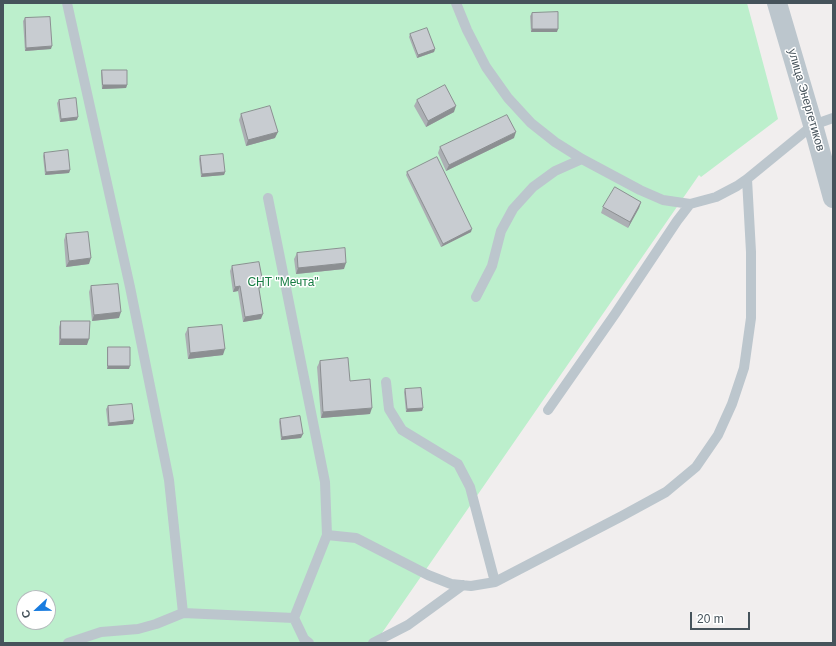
<!DOCTYPE html>
<meta charset="utf-8">
<style>
body{margin:0}
#map{position:relative;width:836px;height:646px;overflow:hidden;background:#f1eeee;font-family:Arial,sans-serif}
canvas{display:block}
.frame{position:absolute;inset:0;border:4px solid #46535b;pointer-events:none}
.north{position:absolute;left:16px;top:590px;width:40px;height:40px;box-sizing:border-box;background:#fff;border:1px solid #b5babd;border-radius:50%;rotate:248deg;font-size:11px;font-weight:700;line-height:16px;text-align:center;color:#46535b}
.north::after{content:'';display:block;margin:auto;width:14px;height:18px;background:#197cdf;clip-path:polygon(50% 0,100% 100%,50% 72%,0 100%)}
.scale{position:absolute;left:690px;top:612px;width:60px;height:18px;box-sizing:border-box;border:2px solid #46535b;border-top:0;padding-left:5px;font-size:12px;line-height:14px;white-space:nowrap;color:#46535b;-webkit-text-stroke:3px #fff;paint-order:stroke}
</style>
<div id="map">
<canvas width="836" height="646"></canvas>
<div class="frame"></div>
<div class="north">С</div>
<div class="scale">20 m</div>
</div>
<script>
const g = document.querySelector('canvas').getContext('2d');
g.lineJoin = 'round';
function paint(path, color) { g.fillStyle = color; g.fill(path, 'evenodd'); }
function stroke(path, color, width, dash) { g.strokeStyle = color; g.lineWidth = width; g.lineCap = dash ? 'butt' : 'round'; g.setLineDash(dash || []); g.stroke(path); }
function write(font, color, halo, rows, align = 'center') {
  g.font = font + ' Arial,sans-serif'; g.lineWidth = 3; g.setLineDash([]); g.textBaseline = 'middle'; g.strokeStyle = halo; g.fillStyle = color; for (const [text, x, y, turn = 0] of rows) {
    g.save(); g.translate(x, y); g.rotate((+turn || 0) * Math.PI / 180); g.textAlign = isNaN(turn) ? turn : align; if (halo) g.strokeText(text, 0, 0); g.fillText(text, 0, 0); g.restore();
  }
}
const green = new Path2D(`
 M 3,3 L 747,3 L 778,119 L 701,177 L 699,175 L 375,643 L 3,643 ZM 24,598 L 48,598 L 48,622 L 24,622 Z`);
const service = new Path2D(`
 M 67,3 L 130,287 L 169,480 L 183,613 L 294,618 L 327,535 L 325,482 L 268,198
 M 456,3 L 467,30 L 486,67 L 508,98 L 531,123 L 555,142 L 582,159 L 640,190 L 663,200 L 690,204 L 716,197 L 737,186 L 747,179 L 813,125 L 833,118
 M 476,297 L 492,266 L 501,231 L 513,209 L 533,187 L 555,171 L 582,159
 M 386,382 L 389,409 L 402,430 L 458,464 L 470,487 L 495,582
 M 548,410 L 615,314 L 677,221 L 690,204
 M 327,535 L 356,538 L 428,575 L 451,584 L 471,586 L 495,582 L 622,516 L 666,492 L 696,467 L 718,435 L 732,404 L 744,368 L 751,318 L 751,252 L 747,179
 M 294,618 L 304,639 L 309,643
 M 68,643 L 101,632 L 138,629 L 156,624 L 183,613
 M 373,643 L 408,625 L 463,585`);
const minor = new Path2D(`
 M 777,3 L 813,125 L 833,198`);
const wall = new Path2D(`
 M 532,13 L 557,32 L 531,32 L 530,16 Z
 M 25,18 L 51,49 L 25,51 L 23,21 Z
 M 410,34 L 435,49 L 434,52 L 417,58 L 409,37 Z
 M 102,70 L 127,85 L 126,88 L 102,89 L 101,73 Z
 M 59,100 L 77,120 L 60,122 L 57,103 Z
 M 417,100 L 454,112 L 426,127 L 414,106 Z
 M 241,114 L 275,138 L 246,146 L 239,120 Z
 M 514,138 L 446,171 L 438,153 L 440,147 Z
 M 44,153 L 70,170 L 69,173 L 45,175 L 43,156 Z
 M 200,156 L 225,172 L 224,175 L 201,177 L 199,159 Z
 M 407,172 L 471,232 L 441,247 L 406,175 Z
 M 641,202 L 639,208 L 628,228 L 601,213 L 603,207 Z
 M 66,234 L 89,264 L 66,267 L 64,240 Z
 M 297,253 L 344,269 L 296,274 L 294,259 Z
 M 232,266 L 263,283 L 261,288 L 259,288 L 261,319 L 243,322 L 238,291 L 233,292 L 230,271 Z
 M 91,286 L 119,318 L 92,321 L 89,292 Z
 M 61,321 L 87,345 L 59,345 L 59,327 Z
 M 188,328 L 223,355 L 188,359 L 185,334 Z
 M 108,347 L 129,369 L 107,369 L 107,350 Z
 M 320,361 L 350,381 L 370,414 L 321,418 L 317,367 Z
 M 405,389 L 423,408 L 422,411 L 406,412 L 404,392 Z
 M 108,406 L 133,424 L 108,426 L 106,409 Z
 M 280,419 L 301,438 L 281,440 L 279,422 Z`);
const shadedWall = new Path2D(`
 M 532,29 L 558,29 L 557,32 L 531,32 Z
 M 52,46 L 51,49 L 25,51 L 26,48 Z
 M 435,49 L 434,52 L 417,58 L 418,55 Z
 M 103,85 L 127,85 L 126,88 L 102,89 Z
 M 456,106 L 454,112 L 426,127 L 428,121 Z
 M 78,117 L 77,120 L 60,122 L 61,119 Z
 M 278,132 L 275,138 L 246,146 L 248,140 Z
 M 516,132 L 514,138 L 446,171 L 449,165 Z
 M 70,170 L 69,173 L 45,175 L 46,172 Z
 M 225,172 L 224,175 L 201,177 L 202,174 Z
 M 641,202 L 639,208 L 628,228 L 630,222 Z
 M 472,229 L 471,232 L 441,247 L 443,244 Z
 M 91,258 L 89,264 L 66,267 L 69,261 Z
 M 346,263 L 344,269 L 296,274 L 298,268 Z
 M 258,283 L 263,283 L 261,288 L 256,289 Z
 M 240,286 L 238,291 L 233,292 L 235,287 Z
 M 121,312 L 119,318 L 92,321 L 94,315 Z
 M 263,314 L 261,319 L 243,322 L 245,317 Z
 M 61,339 L 89,339 L 87,345 L 59,345 Z
 M 225,349 L 223,355 L 188,359 L 190,353 Z
 M 108,366 L 130,366 L 129,369 L 107,369 Z
 M 372,408 L 370,414 L 321,418 L 323,412 Z
 M 423,408 L 422,411 L 406,412 L 407,409 Z
 M 134,420 L 133,424 L 108,426 L 109,423 Z
 M 303,434 L 301,438 L 281,440 L 282,437 Z`);
const building = new Path2D(`
 M 558,12 L 558,29 L 532,29 L 532,13 Z
 M 50,17 L 52,46 L 26,48 L 25,18 Z
 M 427,28 L 435,49 L 418,55 L 410,34 Z
 M 102,70 L 127,70 L 127,85 L 103,85 Z
 M 445,85 L 456,106 L 428,121 L 417,100 Z
 M 76,98 L 78,117 L 61,119 L 59,100 Z
 M 270,106 L 278,132 L 248,140 L 241,114 Z
 M 507,115 L 516,132 L 449,165 L 440,147 Z
 M 68,150 L 70,170 L 46,172 L 44,153 Z
 M 223,154 L 225,172 L 202,174 L 200,156 Z
 M 437,157 L 472,229 L 443,244 L 407,172 Z
 M 615,187 L 641,202 L 630,222 L 603,207 Z
 M 88,232 L 91,258 L 69,261 L 66,234 Z
 M 345,248 L 346,263 L 298,268 L 297,253 Z
 M 259,262 L 263,283 L 258,283 L 263,314 L 245,317 L 240,286 L 235,287 L 232,266 Z
 M 118,284 L 121,312 L 94,315 L 91,286 Z
 M 61,321 L 90,321 L 89,339 L 61,339 Z
 M 222,325 L 225,349 L 190,353 L 188,328 Z
 M 108,347 L 130,347 L 130,366 L 108,366 Z
 M 348,358 L 350,381 L 370,379 L 372,408 L 323,412 L 320,361 Z
 M 421,388 L 423,408 L 407,409 L 405,389 Z
 M 132,404 L 134,420 L 109,423 L 108,406 Z
 M 300,416 L 303,434 L 282,437 L 280,419 Z`);
const streetNames = [
 ["улица Энергетиков",806,100,74]
];
const parkNames = [
 ["СНТ \"Мечта\"",283,283]
];
paint(green, '#bcefcc');
stroke(service, '#bcc6cd', 10);
stroke(minor, '#bcc6cd', 20);
paint(wall, '#acafb4');
paint(shadedWall, '#8c8f92');
paint(building, '#c8ccd1');
stroke(building, '#8c8f92', 1);
write('12px', '#46535b', '#fff', streetNames);
write('12px', '#177d43', '#fff', parkNames);
</script>
